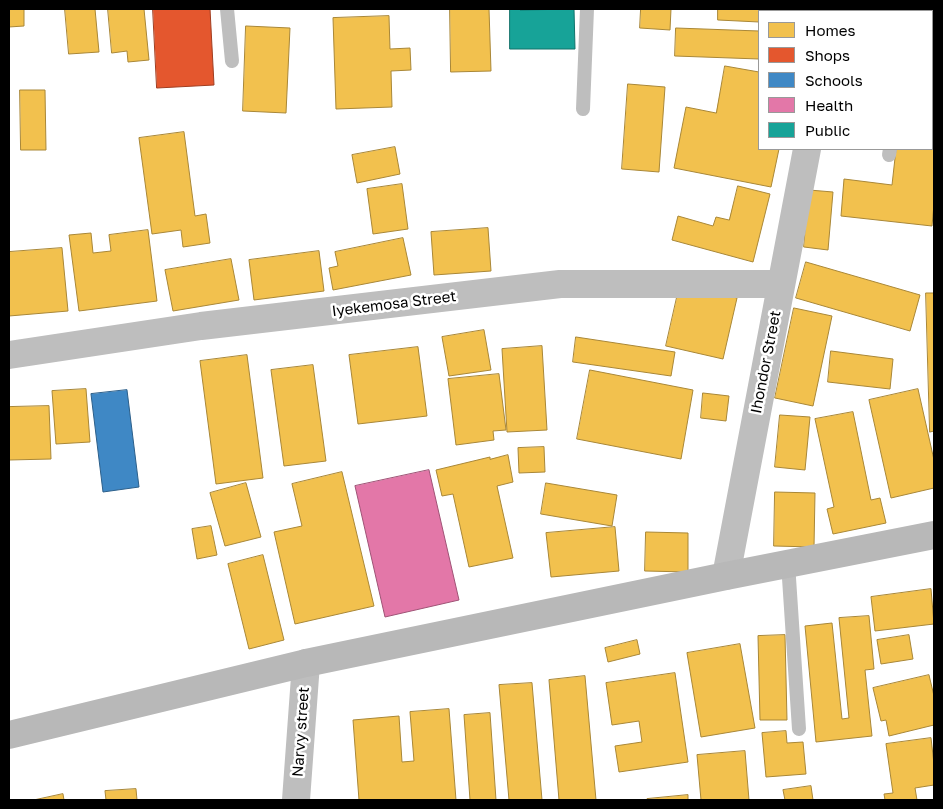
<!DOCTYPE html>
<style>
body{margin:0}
#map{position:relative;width:943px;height:809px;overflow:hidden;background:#fff;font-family:"Golos Text",sans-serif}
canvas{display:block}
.frame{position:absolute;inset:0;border:10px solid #000;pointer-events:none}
.legend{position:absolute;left:758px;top:10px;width:175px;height:140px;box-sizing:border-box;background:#fff;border:1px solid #999;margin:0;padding:6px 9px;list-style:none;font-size:15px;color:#000}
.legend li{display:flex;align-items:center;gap:10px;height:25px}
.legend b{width:25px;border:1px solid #999}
</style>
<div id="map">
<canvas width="943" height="809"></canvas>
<div class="frame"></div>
<ul class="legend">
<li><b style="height:14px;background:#f2c14e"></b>Homes</li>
<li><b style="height:14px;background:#e4572e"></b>Shops</li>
<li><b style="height:14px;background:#3f88c5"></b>Schools</li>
<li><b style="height:14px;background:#e377a8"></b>Health</li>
<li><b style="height:14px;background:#17a398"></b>Public</li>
</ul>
</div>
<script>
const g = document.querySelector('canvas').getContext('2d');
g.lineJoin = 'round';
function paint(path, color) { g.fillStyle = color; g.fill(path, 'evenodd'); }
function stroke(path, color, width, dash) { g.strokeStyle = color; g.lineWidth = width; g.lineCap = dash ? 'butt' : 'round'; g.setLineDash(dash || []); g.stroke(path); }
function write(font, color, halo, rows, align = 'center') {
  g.font = font + ' "Golos Text",sans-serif'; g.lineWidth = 5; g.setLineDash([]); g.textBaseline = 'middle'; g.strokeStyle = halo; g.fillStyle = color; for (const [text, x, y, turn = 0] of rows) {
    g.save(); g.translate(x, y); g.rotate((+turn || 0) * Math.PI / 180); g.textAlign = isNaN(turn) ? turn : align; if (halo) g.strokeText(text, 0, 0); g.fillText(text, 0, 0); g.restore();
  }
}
const homes = new Path2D(`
 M 9,9 L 24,9 L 24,26 L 9,27 Z
 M 65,9 L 95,9 L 99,52 L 69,54 Z
 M 108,9 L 144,9 L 149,60 L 128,62 L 127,51 L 112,53 Z
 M 450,9 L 489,9 L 491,71 L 451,72 Z
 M 641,9 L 671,9 L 670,30 L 640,28 Z
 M 718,9 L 765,9 L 765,11 L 759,11 L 759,22 L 718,20 Z
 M 885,9 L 934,9 L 932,20 L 932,11 L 884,11 Z
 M 389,16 L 390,49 L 410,48 L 411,70 L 391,71 L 392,107 L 336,109 L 333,18 Z
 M 246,26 L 290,28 L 286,113 L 243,111 Z
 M 676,28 L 759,31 L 759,59 L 675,56 Z
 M 932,30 L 934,31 L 934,83 L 932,83 Z
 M 725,66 L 759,72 L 759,149 L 779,149 L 771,187 L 674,168 L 686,107 L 716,113 Z
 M 628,84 L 665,87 L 659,172 L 622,169 Z
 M 20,90 L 45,90 L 46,150 L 21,150 Z
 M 932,106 L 934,106 L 934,204 L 932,226 L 841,216 L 844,179 L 892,185 L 896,149 L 932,149 Z
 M 184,132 L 195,216 L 206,214 L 210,243 L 183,247 L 181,230 L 152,234 L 139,138 Z
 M 395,147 L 400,174 L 357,183 L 352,155 Z
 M 402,184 L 408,229 L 373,234 L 367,189 Z
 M 738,186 L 770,194 L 753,262 L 672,240 L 678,216 L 713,226 L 716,217 L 729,220 Z
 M 809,190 L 833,192 L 828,250 L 804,247 Z
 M 488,228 L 491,271 L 434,275 L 431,232 Z
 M 148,230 L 157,301 L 79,311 L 69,235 L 91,233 L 93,253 L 111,251 L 109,235 Z
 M 403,238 L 411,275 L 333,290 L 329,268 L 338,266 L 335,252 Z
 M 62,248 L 68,311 L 9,316 L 9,252 Z
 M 319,251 L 324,291 L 254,300 L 249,260 Z
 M 231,259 L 239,300 L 173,311 L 165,270 Z
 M 806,262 L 920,295 L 910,331 L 796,298 Z
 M 680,284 L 737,298 L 723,359 L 666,346 Z
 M 926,293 L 934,293 L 934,431 L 930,432 Z
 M 794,308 L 832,316 L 813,406 L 775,398 Z
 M 484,330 L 491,370 L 449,376 L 442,337 Z
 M 576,337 L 675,352 L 671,376 L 573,362 Z
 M 542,346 L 547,430 L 507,432 L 502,349 Z
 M 418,347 L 427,416 L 358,424 L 349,355 Z
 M 831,351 L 893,359 L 890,389 L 828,382 Z
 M 247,355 L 263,478 L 216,484 L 200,361 Z
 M 313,365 L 326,461 L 284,466 L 271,370 Z
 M 590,370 L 693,390 L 681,459 L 577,439 Z
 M 499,374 L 506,430 L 493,431 L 494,440 L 456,445 L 448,379 Z
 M 86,389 L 90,442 L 56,444 L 52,391 Z
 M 918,389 L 934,460 L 934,488 L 891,498 L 869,400 Z
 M 703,393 L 729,396 L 726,421 L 701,418 Z
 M 49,406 L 51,459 L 9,460 L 9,407 Z
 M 853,412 L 871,500 L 880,498 L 886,523 L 833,534 L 827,509 L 834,507 L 815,419 Z
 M 780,415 L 810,417 L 805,470 L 775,467 Z
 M 544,447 L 545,472 L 519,473 L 518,448 Z
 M 508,455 L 513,482 L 497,486 L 513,558 L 469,567 L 453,494 L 442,496 L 436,470 L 490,457 L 490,459 Z
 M 342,472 L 374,606 L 295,624 L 274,532 L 302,526 L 292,484 Z
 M 246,483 L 261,537 L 225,546 L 210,493 Z
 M 546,483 L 617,495 L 612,526 L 541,514 Z
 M 775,492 L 815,493 L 814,547 L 774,546 Z
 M 211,526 L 217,555 L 197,559 L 192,529 Z
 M 615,527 L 619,571 L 551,577 L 546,533 Z
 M 646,532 L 688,533 L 688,572 L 645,571 Z
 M 263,555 L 284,640 L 249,649 L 228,564 Z
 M 931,589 L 934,624 L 875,631 L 871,597 Z
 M 869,616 L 874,669 L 865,670 L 872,736 L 816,742 L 805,626 L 832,623 L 842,719 L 849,718 L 839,618 Z
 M 785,635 L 787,720 L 760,720 L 758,636 Z
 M 909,635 L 913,659 L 881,664 L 877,640 Z
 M 637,640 L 640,654 L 608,662 L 605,648 Z
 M 740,644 L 755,728 L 701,737 L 687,653 Z
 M 675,673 L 688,762 L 619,772 L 615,746 L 642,742 L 639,721 L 612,725 L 606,683 Z
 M 929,675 L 934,696 L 934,725 L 889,736 L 886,720 L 881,721 L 873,688 Z
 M 585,676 L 596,800 L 559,800 L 549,680 Z
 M 532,683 L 542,800 L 509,800 L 499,685 Z
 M 449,709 L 456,800 L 359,800 L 353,720 L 399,716 L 402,762 L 414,761 L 410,712 Z
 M 490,713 L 496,800 L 470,800 L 464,715 Z
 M 786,731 L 787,743 L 803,742 L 806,774 L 766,777 L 762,733 Z
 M 931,738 L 934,764 L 934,785 L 915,788 L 917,800 L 885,800 L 884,794 L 893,793 L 886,744 Z
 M 745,751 L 749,800 L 701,800 L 697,755 Z
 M 811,786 L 813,800 L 785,800 L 783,790 Z
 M 136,789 L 137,800 L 106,800 L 105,791 Z
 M 63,794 L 64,800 L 34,800 Z
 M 688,795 L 688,800 L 647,800 L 647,799 Z`);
const shops = new Path2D(`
 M 153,9 L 210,9 L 214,85 L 157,88 Z`);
const schools = new Path2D(`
 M 127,390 L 139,487 L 103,492 L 91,394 Z`);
const health = new Path2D(`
 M 429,470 L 459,600 L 385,617 L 355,486 Z`);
const public = new Path2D(`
 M 510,9 L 520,9 L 520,10 L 574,9 L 575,49 L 510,49 Z`);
const lane = new Path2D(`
 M 227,9 L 232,61
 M 932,92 L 934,92
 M 583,109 L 587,9
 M 889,155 L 890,149
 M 788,563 L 799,729`);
const street = new Path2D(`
 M 834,11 L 834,9
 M 9,355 L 201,326 L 560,284 L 781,284
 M 726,576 L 807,149
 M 296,800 L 306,663`);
const secondary = new Path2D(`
 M 9,735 L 306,663 L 726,576 L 934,535`);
const streetNames = [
 ["Iyekemosa Street",394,304,-7],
 ["Ihondor Street",766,362,-79],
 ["Narvy street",301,732,-86]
];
paint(homes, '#f2c14e');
stroke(homes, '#a98737', 1);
paint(shops, '#e4572e');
stroke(shops, '#a03d20', 1);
paint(schools, '#3f88c5');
stroke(schools, '#2c5f8a', 1);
paint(health, '#e377a8');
stroke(health, '#9f5376', 1);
paint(public, '#17a398');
stroke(public, '#10726a', 1);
stroke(lane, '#bebebe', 14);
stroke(street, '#bebebe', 28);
stroke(secondary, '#b8b8b8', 28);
write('15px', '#000', '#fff', streetNames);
</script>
